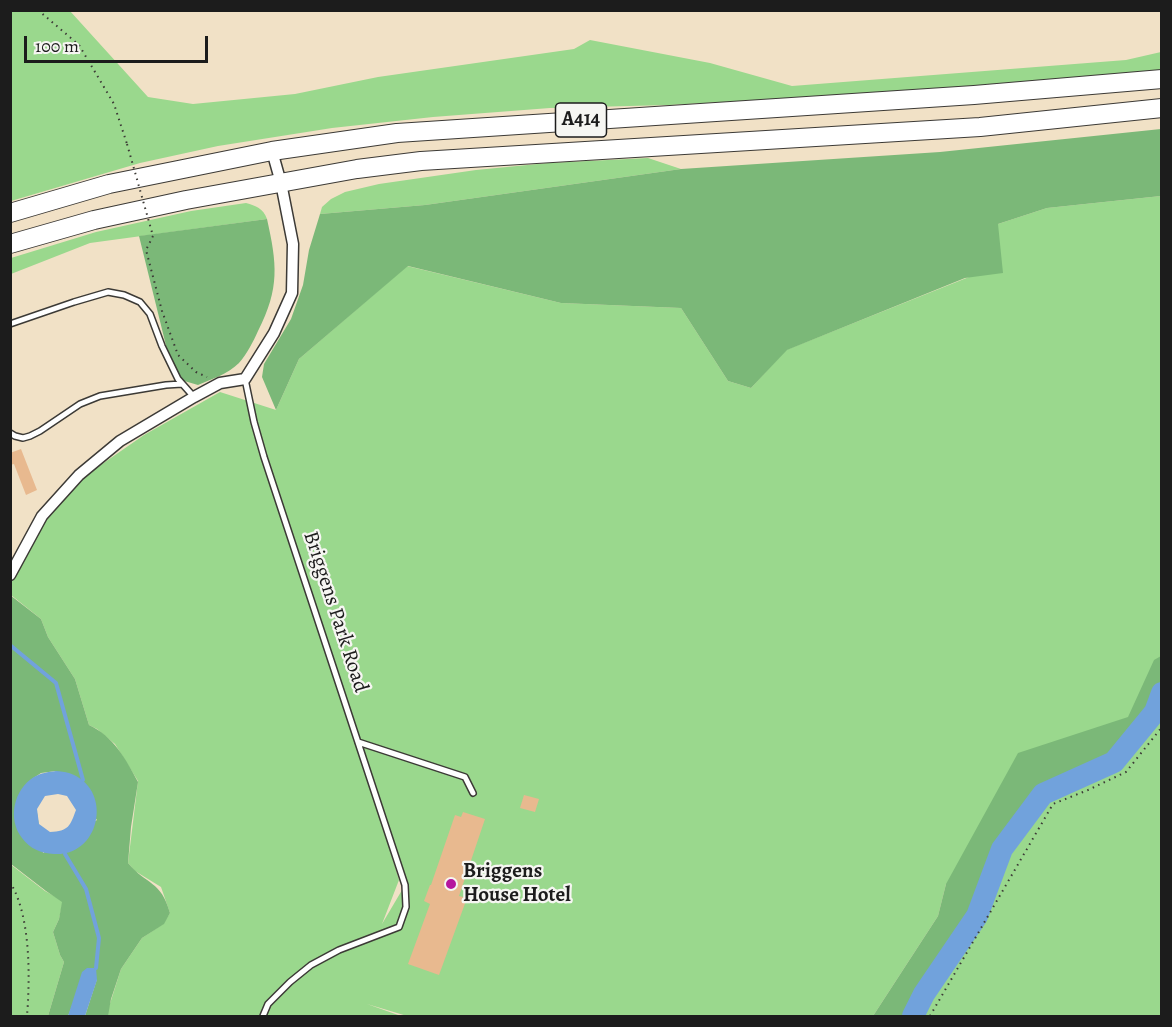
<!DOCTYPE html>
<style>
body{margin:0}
#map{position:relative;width:1172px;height:1027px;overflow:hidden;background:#f1e1c6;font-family:Alegreya,serif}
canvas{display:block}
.frame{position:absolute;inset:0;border:12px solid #1c1c1c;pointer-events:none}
.scale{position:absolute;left:24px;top:36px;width:184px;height:27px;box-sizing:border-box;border:3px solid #1c1c1c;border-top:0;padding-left:8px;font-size:18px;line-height:21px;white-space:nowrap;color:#1c1c1c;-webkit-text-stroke:4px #f6f6f2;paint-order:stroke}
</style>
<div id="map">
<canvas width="1172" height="1027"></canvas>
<div class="frame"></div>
<div class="scale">100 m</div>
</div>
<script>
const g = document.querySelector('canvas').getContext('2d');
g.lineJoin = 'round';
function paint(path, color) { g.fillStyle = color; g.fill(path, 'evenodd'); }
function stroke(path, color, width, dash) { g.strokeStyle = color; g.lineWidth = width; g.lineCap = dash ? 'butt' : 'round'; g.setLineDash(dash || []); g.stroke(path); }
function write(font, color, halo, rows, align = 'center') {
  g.font = font + ' Alegreya,serif'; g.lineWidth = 4.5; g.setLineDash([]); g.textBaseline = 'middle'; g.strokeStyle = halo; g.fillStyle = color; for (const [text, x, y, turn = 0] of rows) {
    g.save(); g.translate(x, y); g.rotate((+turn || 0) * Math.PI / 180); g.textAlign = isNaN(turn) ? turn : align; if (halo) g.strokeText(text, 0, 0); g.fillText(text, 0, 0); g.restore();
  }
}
const green = new Path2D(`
 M 11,11 L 70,11 L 148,97 L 193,104 L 295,94 L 378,77 L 574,49 L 590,40 L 710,63 L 792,86 L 1126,60 L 1161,52 L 1161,72 L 1100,78 L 794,98 L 669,105 L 550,108 L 433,117 L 332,128 L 218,146 L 140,163 L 11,201 Z
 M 648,158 L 681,169 L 425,205 L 320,214 L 322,207 L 331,199 L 345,192 L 379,184 L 476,170 L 548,163 Z
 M 1161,196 L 1161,1016 L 897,1016 L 971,901 L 946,884 L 938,916 L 873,1016 L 407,1016 L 367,1004 L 401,1016 L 106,1016 L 121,969 L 142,938 L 163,924 L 170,913 L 161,887 L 135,871 L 128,863 L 138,781 L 115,744 L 97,729 L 89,725 L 75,679 L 48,637 L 41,619 L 11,595 L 11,582 L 46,518 L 82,478 L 144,435 L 220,392 L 276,410 L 299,359 L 407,266 L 561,303 L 681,308 L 728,381 L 751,388 L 786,350 L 969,277 L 998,224 L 1047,208 ZM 378,811 L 405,885 L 382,924 L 399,880 Z
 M 246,203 C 256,206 263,208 267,219 L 90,243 L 11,274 L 11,258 L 96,232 L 191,211 Z
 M 10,864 L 45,891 L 63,901 L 59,919 L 53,932 L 60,955 L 64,962 L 48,1016 L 11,1016 Z`);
const forest = new Path2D(`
 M 1161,129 L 1161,196 L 1047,208 L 998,224 L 1003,273 L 965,278 L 787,350 L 751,388 L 728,381 L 681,308 L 561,303 L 408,266 L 299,359 L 276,410 L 262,377 L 264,364 L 291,319 L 303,285 L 309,250 L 320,214 L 425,205 L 681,169 L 940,152 Z
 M 267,219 C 277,264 280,288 258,331 C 253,342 247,354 239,363 C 228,374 212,379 198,385 L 174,378 L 139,236 Z
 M 10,595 L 41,619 L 48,637 L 75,679 L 89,725 C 113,736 126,759 138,782 L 131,827 L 128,863 C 146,885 161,880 170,913 L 164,924 L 142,938 L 121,969 L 111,999 L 108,1016 L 85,1016 L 97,979 L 73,1004 L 68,1016 L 48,1016 L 64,962 L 60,955 L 53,932 L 59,919 L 62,902 L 46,891 L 11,864 ZM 56,771 L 97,820 L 43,853 L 32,779 L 41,773 Z
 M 1161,656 L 1162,708 L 1159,715 L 1119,764 L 1045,796 L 1007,850 L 979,922 L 928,995 L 917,1016 L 873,1016 L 938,916 L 946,884 L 1018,753 L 1128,717 L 1154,660 Z`);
const water = new Path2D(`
 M 56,771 C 60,771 65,772 69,773 C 114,788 101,857 54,854 C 41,853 30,849 22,838 C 7,819 14,789 34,777 C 41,773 48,772 56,771 ZM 58,794 L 67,796 L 76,810 C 70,826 69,831 50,832 L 39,824 L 37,809 L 45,796 Z
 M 87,968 L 96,968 L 97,980 L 85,1016 L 68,1016 L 82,972 Z`);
const stream = new Path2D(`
 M 10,645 L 56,683 L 83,780
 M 65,854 L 86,889 L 99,938 L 96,968`);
const river = new Path2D(`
 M 913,1016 L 924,994 L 977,916 L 1002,849 L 1043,794 L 1114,762 L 1155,712 L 1162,693`);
const building = new Path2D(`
 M 21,449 L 37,490 L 26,495 L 14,464 L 10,465 L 10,453 Z
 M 524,795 L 539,799 L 535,812 L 520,808 Z
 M 463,812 L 485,819 L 459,896 L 467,898 L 439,975 L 408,964 L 430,904 L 424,901 L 430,885 L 431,885 L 455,815 L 461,817 Z`);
const path = new Path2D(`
 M 38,10 L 79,45 L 114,104 L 127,144
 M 153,236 L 146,250 L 162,311 L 178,355 L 196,372 L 207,377
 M 10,882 C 31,916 30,978 27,1016
 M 930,1016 L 1053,804 L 1088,790 L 1126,772 L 1162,727`);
const lane = new Path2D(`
 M 10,324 L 74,302 L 108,292 L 124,295 L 140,302 L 150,314 L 162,346 L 178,379 L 194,397
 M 245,379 L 254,422 L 264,457 L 405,885 L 406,907 L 399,927 L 339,950 L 311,965 L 290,982 L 268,1004 L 263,1016
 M 10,433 L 15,436 L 23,438 L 30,436 L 40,431 L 80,404 L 100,396 L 166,385 L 182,384
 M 358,742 L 465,777 L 473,793`);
const street = new Path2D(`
 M 10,575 L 42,516 L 79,475 L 120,441 L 194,397 L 220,383 L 245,379 L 274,333 L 292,293 L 293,244 L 281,183 L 272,151`);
const highway = new Path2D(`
 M 10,213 L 109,184 L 272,151 L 397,133 L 974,95 L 1162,79
 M 10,244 L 94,220 L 186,200 L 357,169 L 421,161 L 980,127 L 1162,108`);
const pathBridge = new Path2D(`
 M 127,144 L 153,236`);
const markers = [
 [451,884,6,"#b5179e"]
];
const shields = [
 [581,120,51]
];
const shieldNames = [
 ["A414",581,120]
];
const streetNames = [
 ["Briggens Park Road",335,612,72]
];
const poiNames = [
 ["Briggens",463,872],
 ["House Hotel",463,896]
];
paint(green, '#9ad88d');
paint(forest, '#7bb878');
paint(water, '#71a2dc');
stroke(stream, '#71a2dc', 4);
stroke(river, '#71a2dc', 22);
paint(building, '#e8b98f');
stroke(lane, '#3c3a36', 8);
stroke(street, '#3c3a36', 13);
stroke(highway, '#3c3a36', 20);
stroke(path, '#3c3a36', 2, [1.5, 4.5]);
stroke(lane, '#fff', 5);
stroke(street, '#fff', 10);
stroke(highway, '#fff', 18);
stroke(pathBridge, '#3c3a36', 2, [1.5, 4.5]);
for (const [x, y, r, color] of markers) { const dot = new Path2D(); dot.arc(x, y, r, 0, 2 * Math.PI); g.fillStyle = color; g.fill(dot); stroke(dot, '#f6f6f2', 2); }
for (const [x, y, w] of shields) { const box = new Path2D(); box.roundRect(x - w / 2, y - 17, w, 34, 4.5); g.fillStyle = '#f6f6f2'; g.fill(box); stroke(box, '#1c1c1c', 1.5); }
write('bold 20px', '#1c1c1c', null, shieldNames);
write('21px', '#1c1c1c', '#f6f6f2', streetNames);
write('bold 21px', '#1c1c1c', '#f6f6f2', poiNames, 'left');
</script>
